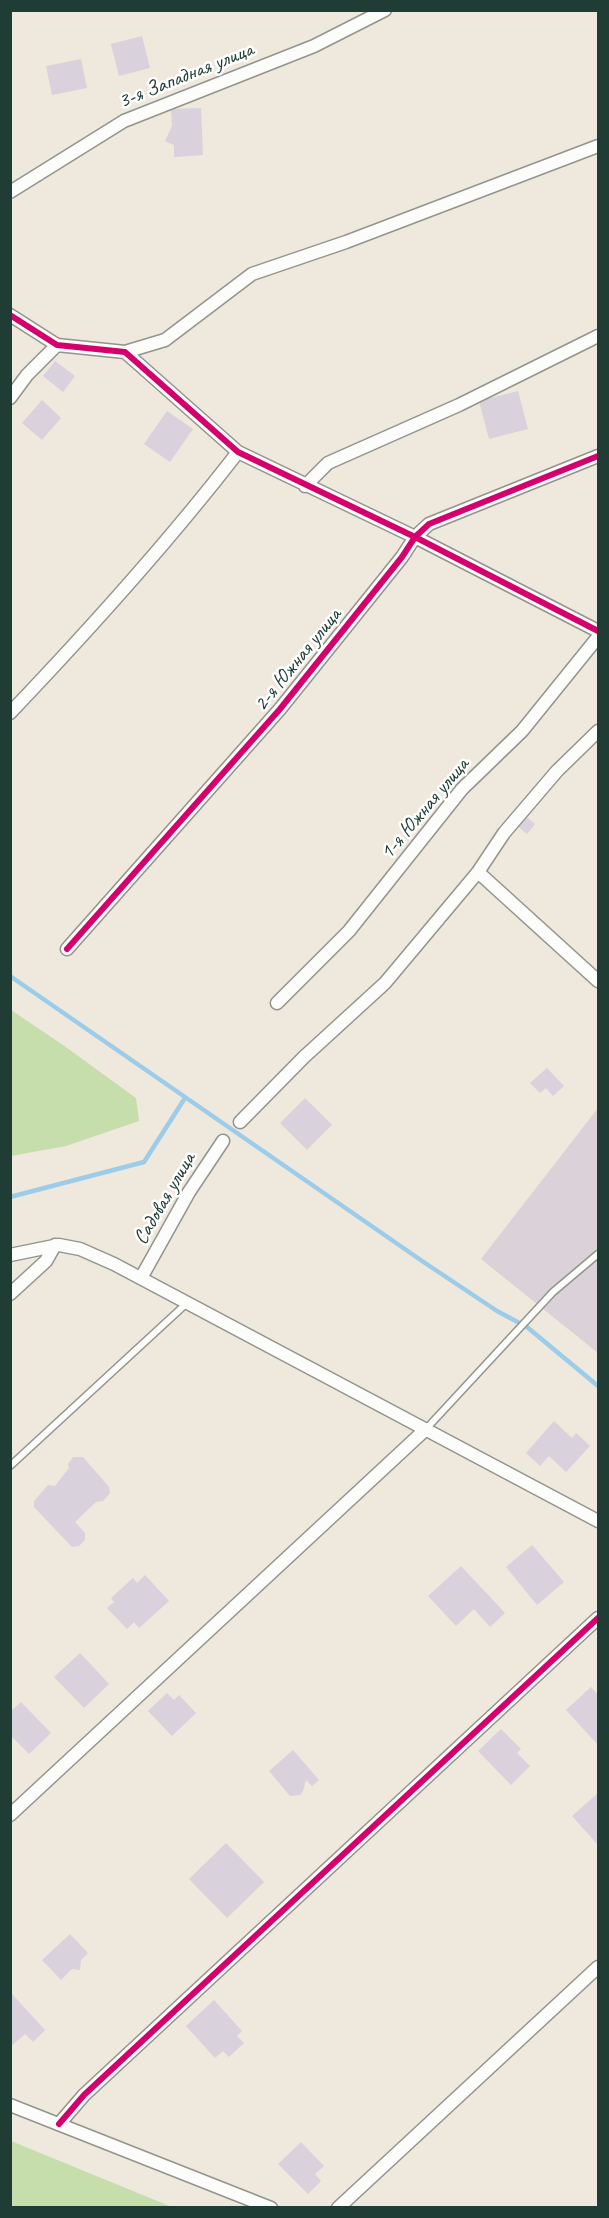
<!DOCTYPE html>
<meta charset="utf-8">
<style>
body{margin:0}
#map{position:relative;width:609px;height:2218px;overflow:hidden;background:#eee8dd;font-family:Caveat,sans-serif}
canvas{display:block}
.frame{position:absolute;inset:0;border:12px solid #1f3d34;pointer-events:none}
</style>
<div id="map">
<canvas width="609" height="2218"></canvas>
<div class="frame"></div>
</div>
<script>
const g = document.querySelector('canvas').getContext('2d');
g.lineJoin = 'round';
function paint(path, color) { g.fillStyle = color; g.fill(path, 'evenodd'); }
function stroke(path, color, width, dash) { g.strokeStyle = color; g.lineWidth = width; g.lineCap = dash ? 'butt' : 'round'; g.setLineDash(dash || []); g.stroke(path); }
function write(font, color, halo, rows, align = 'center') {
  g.font = font + ' Caveat,sans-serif'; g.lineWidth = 5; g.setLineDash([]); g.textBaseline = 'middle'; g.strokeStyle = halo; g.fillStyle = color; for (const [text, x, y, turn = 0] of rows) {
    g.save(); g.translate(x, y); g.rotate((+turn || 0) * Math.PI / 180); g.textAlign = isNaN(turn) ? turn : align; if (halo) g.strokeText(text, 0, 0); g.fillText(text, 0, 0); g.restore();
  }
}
const industrial = new Path2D(`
 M 598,1108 L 598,1353 L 481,1259 Z`);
const green = new Path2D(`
 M 11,1010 L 63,1045 L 136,1098 L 139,1121 L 66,1146 L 11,1156 Z
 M 11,2141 L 172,2207 L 11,2207 Z`);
const stream = new Path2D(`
 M 10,976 L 425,1263 L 497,1311 L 527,1327 L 598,1386
 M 10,1197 L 144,1162 L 185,1098`);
const building = new Path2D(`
 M 142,36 L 150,68 L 119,76 L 111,44 Z
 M 81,59 L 87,88 L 52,95 L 46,66 Z
 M 201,108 L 203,155 L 174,157 L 174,145 L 165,141 L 172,126 L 171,109 Z
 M 55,361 L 75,376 L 63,392 L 43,376 Z
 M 518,391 L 528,429 L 489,439 L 479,401 Z
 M 42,400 L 61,418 L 42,440 L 22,423 Z
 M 167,411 L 193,429 L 170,462 L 144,444 Z
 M 524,815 L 535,824 L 527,834 L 516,825 Z
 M 547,1068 L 564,1086 L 553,1096 L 546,1088 L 540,1093 L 530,1083 Z
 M 305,1098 L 332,1125 L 307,1150 L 280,1123 Z
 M 554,1421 L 572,1438 L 576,1433 L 590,1446 L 566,1472 L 549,1456 L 540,1466 L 526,1453 Z
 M 73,1457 L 83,1457 L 109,1487 L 110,1493 L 103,1501 L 96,1502 L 75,1522 L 85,1533 L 85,1540 L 79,1546 L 72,1547 L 34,1507 L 34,1501 L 48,1485 L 55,1486 L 69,1468 L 68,1464 Z
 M 532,1545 L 564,1582 L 537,1605 L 506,1567 Z
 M 461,1566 L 505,1613 L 490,1627 L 474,1609 L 456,1626 L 428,1596 Z
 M 145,1575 L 169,1601 L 139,1628 L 134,1622 L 127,1629 L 107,1608 L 114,1602 L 111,1598 L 133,1578 L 137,1583 Z
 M 80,1653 L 109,1684 L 84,1708 L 54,1677 Z
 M 591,1687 L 598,1695 L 598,1745 L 566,1710 Z
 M 167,1693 L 174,1700 L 179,1695 L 196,1713 L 172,1736 L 148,1711 Z
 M 21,1702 L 51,1733 L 29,1754 L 10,1735 L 10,1712 Z
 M 501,1729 L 521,1749 L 517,1753 L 530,1766 L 511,1785 L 478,1751 Z
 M 293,1750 L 319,1780 L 312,1786 L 306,1780 L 303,1791 L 300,1795 L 290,1796 L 269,1771 Z
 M 598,1793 L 598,1845 L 572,1816 Z
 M 226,1843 L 264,1882 L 227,1918 L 189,1879 Z
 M 70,1934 L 88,1953 L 81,1960 L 80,1970 L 72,1969 L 61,1980 L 42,1960 Z
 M 10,1992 L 45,2030 L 33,2042 L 25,2034 L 10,2047 Z
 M 214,2000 L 242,2031 L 237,2036 L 244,2043 L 229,2057 L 223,2051 L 215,2058 L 186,2026 Z
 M 301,2142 L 324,2166 L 315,2174 L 321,2181 L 308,2194 L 278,2164 Z`);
const service = new Path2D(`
 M 426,1429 L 553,1292 L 598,1254
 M 10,1466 L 187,1303`);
const minor = new Path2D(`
 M 10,192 L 124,121 L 314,46 L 385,10
 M 10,315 L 57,345 L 125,352 L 238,452 L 415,537 L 598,631
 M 125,352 L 165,340 L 252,274 L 346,242 L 598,146
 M 10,398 L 27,375 L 57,345
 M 305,486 L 328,463 L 459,405 L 598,336
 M 10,713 C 90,629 167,544 238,452
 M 478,872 L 598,981
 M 67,949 L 280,709 L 402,557 L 415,537 L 429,524 L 598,456
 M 277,1003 L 349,931 L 462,789 L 522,731 L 598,637
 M 240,1122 L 304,1057 L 385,983 L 478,872 L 504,833 L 557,771 L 598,731
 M 10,1255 L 59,1245 L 80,1249 L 114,1264 L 598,1521
 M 141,1278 L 189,1192 L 223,1141
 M 10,1294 L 46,1261 L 55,1245
 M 10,1815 L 426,1429
 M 10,2105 L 271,2208
 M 59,2124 L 84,2095 L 598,1618
 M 338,2208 L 598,1967`);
const cycleway = new Path2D(`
 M 10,315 L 57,345 L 125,352 L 238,452 L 415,537 L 598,631
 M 67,949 L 280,709 L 402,557 L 415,537 L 429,524 L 598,456
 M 59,2124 L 84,2095 L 598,1618`);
const streetNames = [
 ["3-я Западная улица",186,76,-22],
 ["2-я Южная улица",298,660,-51],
 ["1-я Южная улица",425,809,-50],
 ["Садовая улица",165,1199,-60]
];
paint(industrial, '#dbd1d8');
paint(green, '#c6deac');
stroke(stream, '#9bccea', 4.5);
paint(building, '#d9d1db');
stroke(service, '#92948d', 9);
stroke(minor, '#92948d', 15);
stroke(service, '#fcfcfa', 6);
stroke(minor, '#fcfcfa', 12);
stroke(cycleway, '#d6006c', 6);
write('21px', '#1f3d34', '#fff', streetNames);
</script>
